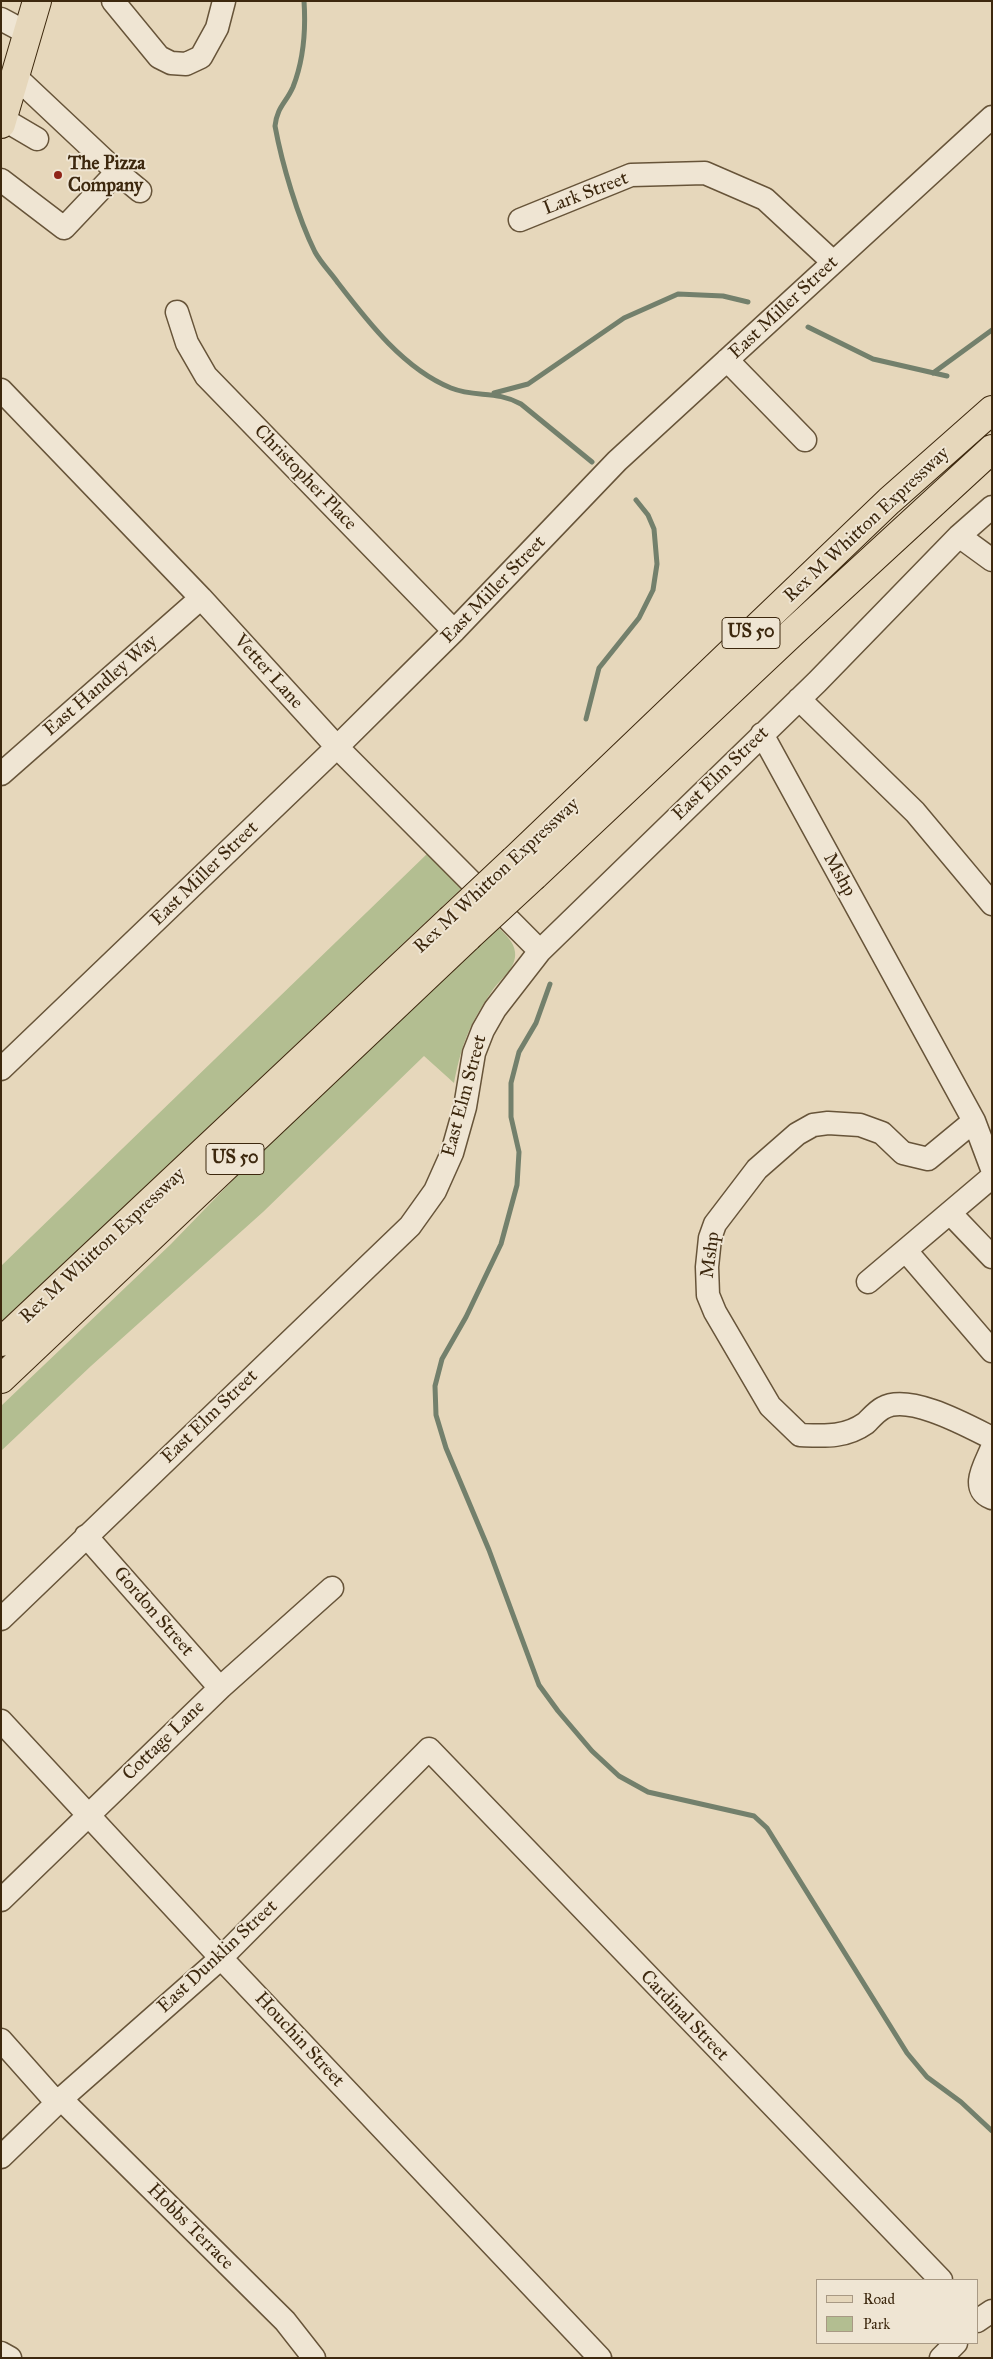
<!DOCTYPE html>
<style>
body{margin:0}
#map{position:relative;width:993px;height:2359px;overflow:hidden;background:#e6d7bb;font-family:"IM FELL Great Primer",serif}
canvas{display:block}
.frame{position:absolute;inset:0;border:2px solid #3d280e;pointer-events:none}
.legend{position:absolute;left:816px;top:2279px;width:162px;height:65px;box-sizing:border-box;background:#efe5d3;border:1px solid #a89984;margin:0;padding:6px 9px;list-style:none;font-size:15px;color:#3d280e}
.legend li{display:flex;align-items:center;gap:10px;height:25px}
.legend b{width:25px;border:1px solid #a89984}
</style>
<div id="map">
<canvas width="993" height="2359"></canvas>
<div class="frame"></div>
<ul class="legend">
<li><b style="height:6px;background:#e6d7bb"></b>Road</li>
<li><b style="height:14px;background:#b3be91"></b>Park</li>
</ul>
</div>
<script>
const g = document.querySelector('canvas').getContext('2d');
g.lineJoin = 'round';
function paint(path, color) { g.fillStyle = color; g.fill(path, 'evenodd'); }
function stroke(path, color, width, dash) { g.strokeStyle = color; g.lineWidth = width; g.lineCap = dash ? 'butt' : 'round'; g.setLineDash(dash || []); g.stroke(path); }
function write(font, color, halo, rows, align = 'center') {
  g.font = font + ' "IM FELL Great Primer",serif'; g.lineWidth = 4; g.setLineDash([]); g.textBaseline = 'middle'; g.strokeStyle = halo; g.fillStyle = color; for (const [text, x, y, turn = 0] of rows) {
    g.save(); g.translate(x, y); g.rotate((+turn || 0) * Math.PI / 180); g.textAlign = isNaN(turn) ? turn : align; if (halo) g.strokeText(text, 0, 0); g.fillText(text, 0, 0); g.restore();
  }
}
const green = new Path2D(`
 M 428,853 L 461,889 L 1,1322 L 1,1266 Z
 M 498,927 C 505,934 514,942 515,952 C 517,968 500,979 492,991 C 469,1025 462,1043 454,1083 L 424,1056 L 263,1212 L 91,1366 L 1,1451 L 1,1406 L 171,1244 L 262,1150 Z`);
const stream = new Path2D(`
 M 304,1 C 306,31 304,59 293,87 C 286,103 277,107 275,126 C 282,164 298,218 315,252 C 321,263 331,273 338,283 C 368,322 404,369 451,388 C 476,398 496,390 521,404 L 592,462
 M 808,327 L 873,359 L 947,376
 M 933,373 L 992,330
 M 494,393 L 528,384 L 624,318 L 678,294 L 723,296 L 748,302
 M 586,719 L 599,668 L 639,618 L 653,590 L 657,564 L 654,529 L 648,515 L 636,500
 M 550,984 L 536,1023 L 519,1052 L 511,1083 L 511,1117 L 519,1152 L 517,1185 L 501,1244 L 466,1317 L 442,1359 L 435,1386 L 436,1415 L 446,1448 L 489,1550 L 539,1685 L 558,1711 L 592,1751 L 619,1776 L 648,1792 L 754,1816 L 767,1828 L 907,2053 L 927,2077 L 961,2102 L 992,2131`);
const minor = new Path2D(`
 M 113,1 L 159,57 L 171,63 L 186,64 L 201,57 L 217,28 L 224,1
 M 1,19 L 29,34
 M 3,119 L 37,139
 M 117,172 L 140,191
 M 1,180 L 64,228 L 117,172 L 16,77
 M 520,220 L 631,175 L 705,173 L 765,199 L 833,262
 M 177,312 L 187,343 L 206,376 L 454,631
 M 727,360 L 805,440
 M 1,390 L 201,598 L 337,747 L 540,951
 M 959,536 L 992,560
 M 799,699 L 915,812 L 992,904
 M 762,734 L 974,1121 L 992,1169
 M 1,774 L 201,598
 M 1,1069 L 337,747 L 454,631 L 617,461 L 992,117
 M 974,1121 L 928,1159 L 903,1153 L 882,1133 L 860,1125 L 828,1123 L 813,1125 L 797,1134 L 757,1169 L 715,1224 L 710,1238 L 707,1267 L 708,1295 L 715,1312 L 770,1406 L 800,1435 C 824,1436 845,1438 866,1423 C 871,1418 877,1411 883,1408 C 909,1393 968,1426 992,1438
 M 950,1213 L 992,1257
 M 906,1251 L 992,1351
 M 868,1282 L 992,1177
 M 992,1448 C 985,1465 969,1489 992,1498
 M 86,1536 L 220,1688
 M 1,1619 L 410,1226 L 435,1191 L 452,1153 L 465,1107 L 474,1053 L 483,1030 L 495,1009 L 540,951 L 817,682 L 959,536 L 992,507
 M 1,1721 L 221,1958 L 600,2358
 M 1,1900 L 220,1688 L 332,1588
 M 1,2040 L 57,2103
 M 61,2099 L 285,2321 L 314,2358
 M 1,2157 L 61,2099 L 221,1958 L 429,1749 L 941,2280
 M 977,2321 L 992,2311
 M 1,2353 L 10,2358
 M 941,2358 L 956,2343`);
const major = new Path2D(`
 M 1,124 L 37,1`);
const highway = new Path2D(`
 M 514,860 L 889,501 L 992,410
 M 534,876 L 792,633 L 992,449
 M 1,1342 L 450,920
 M 1,1379 L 468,937`);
const highwayBridge = new Path2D(`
 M 450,920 L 514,860
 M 468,937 L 534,876`);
const markers = [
 [58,175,5,"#8f2418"]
];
const shields = [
 [751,633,58],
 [235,1159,58]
];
const shieldNames = [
 ["US 50",751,633],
 ["US 50",235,1159]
];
const poiNames = [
 ["The Pizza",68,164],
 ["Company",68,186]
];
const streetNames = [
 ["Lark Street",586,194,-21],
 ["East Miller Street",784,308,-43],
 ["Christopher Place",305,478,46],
 ["Rex M Whitton Expressway",867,525,-43],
 ["East Miller Street",494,590,-46],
 ["Vetter Lane",268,672,48],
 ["East Handley Way",101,686,-41],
 ["East Elm Street",721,774,-44],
 ["East Miller Street",205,874,-44],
 ["Mshp",839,875,61],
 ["Rex M Whitton Expressway",497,876,-43],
 ["East Elm Street",465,1096,-75],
 ["Rex M Whitton Expressway",103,1246,-43],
 ["Mshp",711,1255,-82],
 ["East Elm Street",210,1417,-44],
 ["Gordon Street",153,1612,49],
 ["Cottage Lane",164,1741,-44],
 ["East Dunklin Street",218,1957,-43],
 ["Cardinal Street",684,2016,46],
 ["Houchin Street",299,2040,47],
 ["Hobbs Terrace",190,2227,45]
];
paint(green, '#b3be91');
stroke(stream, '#73806c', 5);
stroke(minor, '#675439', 25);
stroke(major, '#3d280e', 30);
stroke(highway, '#3d280e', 30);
stroke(minor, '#efe5d3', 22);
stroke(major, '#e6d7bb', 28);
stroke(highway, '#e6d7bb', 28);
stroke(highwayBridge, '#3d280e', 30, []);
stroke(highwayBridge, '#e6d7bb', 28);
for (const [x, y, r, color] of markers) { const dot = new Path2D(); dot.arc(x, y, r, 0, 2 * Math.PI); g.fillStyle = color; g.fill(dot); stroke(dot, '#efe5d3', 2); }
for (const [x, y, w] of shields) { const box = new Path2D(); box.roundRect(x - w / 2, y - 15.5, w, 31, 4); g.fillStyle = '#efe5d3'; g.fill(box); stroke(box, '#3d280e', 1); }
write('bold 18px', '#3d280e', null, shieldNames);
write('bold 19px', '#3d280e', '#efe5d3', poiNames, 'left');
write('19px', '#3d280e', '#efe5d3', streetNames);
</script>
